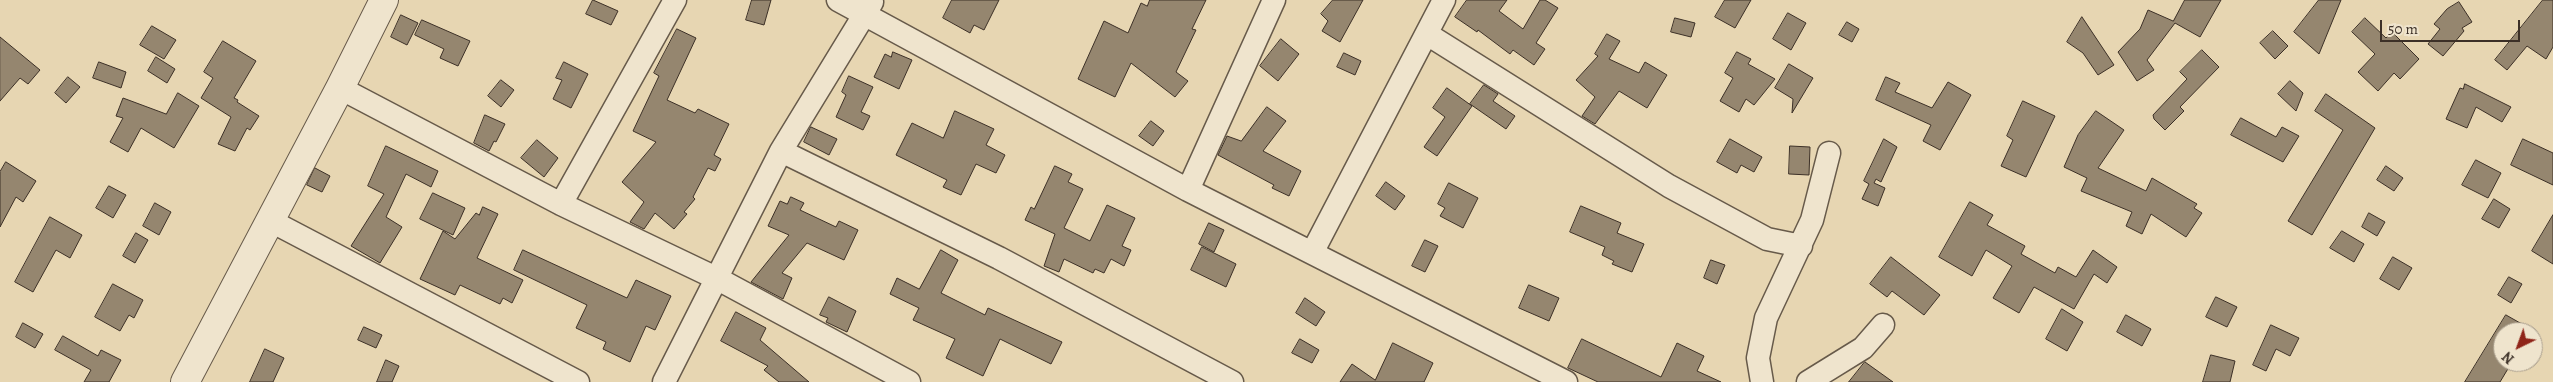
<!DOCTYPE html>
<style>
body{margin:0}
#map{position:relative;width:2553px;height:382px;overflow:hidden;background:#e7d6b2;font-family:Alegreya,serif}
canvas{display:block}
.north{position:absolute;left:2493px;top:322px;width:50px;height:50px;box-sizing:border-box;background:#efe4cd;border:1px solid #a79c8b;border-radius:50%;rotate:222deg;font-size:14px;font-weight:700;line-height:20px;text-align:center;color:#3c3027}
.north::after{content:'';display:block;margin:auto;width:18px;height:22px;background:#8f2418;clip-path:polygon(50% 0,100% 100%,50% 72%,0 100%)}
.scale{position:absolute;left:2380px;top:20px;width:140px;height:22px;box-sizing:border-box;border:2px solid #3c3027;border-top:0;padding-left:6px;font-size:15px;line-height:18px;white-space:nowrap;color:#3c3027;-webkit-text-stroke:4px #efe4cd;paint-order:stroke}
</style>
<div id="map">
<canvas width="2553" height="382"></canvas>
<div class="north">N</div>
<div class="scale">50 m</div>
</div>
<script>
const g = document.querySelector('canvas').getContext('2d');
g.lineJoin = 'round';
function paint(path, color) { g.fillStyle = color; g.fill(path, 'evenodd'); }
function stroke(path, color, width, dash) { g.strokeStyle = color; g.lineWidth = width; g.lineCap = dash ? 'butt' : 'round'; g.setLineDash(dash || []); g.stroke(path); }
const building = new Path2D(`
 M 593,0 L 618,11 L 611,25 L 586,14 Z
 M 752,0 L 771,0 L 764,25 L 746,20 Z
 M 952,0 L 999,0 L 984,30 L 974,25 L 970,33 L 943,18 Z
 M 1150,0 L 1206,0 L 1192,29 L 1196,30 L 1176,72 L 1188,81 L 1175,97 L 1131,63 L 1115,97 L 1078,79 L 1104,21 L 1128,33 L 1141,3 L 1147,6 Z
 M 1333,0 L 1363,0 L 1340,42 L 1322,31 L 1328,21 L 1321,14 Z
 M 1467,0 L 1507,0 L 1499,11 L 1523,29 L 1540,0 L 1545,0 L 1558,8 L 1536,43 L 1545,49 L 1534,65 L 1513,50 L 1510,54 L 1478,30 L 1477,32 L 1455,17 Z
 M 1725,0 L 1751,0 L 1735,28 L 1715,17 Z
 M 2185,0 L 2221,0 L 2200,37 L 2175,23 L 2147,60 L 2154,70 L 2137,81 L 2118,52 L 2140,29 L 2148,10 L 2173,21 Z
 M 2319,0 L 2341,0 L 2319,54 L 2294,32 Z
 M 2543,0 L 2553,0 L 2553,47 L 2546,59 L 2527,46 L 2507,70 L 2495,60 Z
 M 2459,2 L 2472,22 L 2462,28 L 2464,31 L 2443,56 L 2428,44 L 2440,29 L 2434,24 L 2447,9 Z
 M 1788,13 L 1806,23 L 1791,50 L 1773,39 Z
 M 401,15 L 418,23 L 407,45 L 391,37 Z
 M 2082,17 L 2114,65 L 2098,75 L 2083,53 L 2067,42 Z
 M 1675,18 L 1695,23 L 1691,37 L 1671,32 Z
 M 2365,18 L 2386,38 L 2392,32 L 2419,59 L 2400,79 L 2394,73 L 2378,91 L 2358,72 L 2375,54 L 2352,32 Z
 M 422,20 L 470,41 L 458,66 L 440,58 L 444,49 L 415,35 Z
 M 1847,22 L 1859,29 L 1852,42 L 1839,35 Z
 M 152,26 L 176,40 L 164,59 L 140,45 Z
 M 677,29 L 696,38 L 667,100 L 695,113 L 698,109 L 729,124 L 714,155 L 721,159 L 715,171 L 708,168 L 693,197 L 695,199 L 684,212 L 687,214 L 674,229 L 655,213 L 644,229 L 630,222 L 644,202 L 622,182 L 656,142 L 633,131 L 659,76 L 654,73 Z
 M 2273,31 L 2288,46 L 2275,59 L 2260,43 Z
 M 1607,34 L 1620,41 L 1609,59 L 1639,73 L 1645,62 L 1667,75 L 1647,108 L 1619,91 L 1595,124 L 1582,116 L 1595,97 L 1576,80 L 1598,56 L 1595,54 Z
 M 0,37 L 40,70 L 28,84 L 20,78 L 0,101 Z
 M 1281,39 L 1299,54 L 1278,81 L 1260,66 Z
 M 223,41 L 256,61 L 234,98 L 238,100 L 237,102 L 259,116 L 250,130 L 247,128 L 235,151 L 218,144 L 231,117 L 201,98 L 213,78 L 204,72 Z
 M 2202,50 L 2219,67 L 2180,107 L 2184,111 L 2165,130 L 2154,119 L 2153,115 L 2187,79 L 2180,72 Z
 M 893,52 L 912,60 L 899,89 L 874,77 L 885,54 L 891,57 Z
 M 1737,52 L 1751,59 L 1748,64 L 1775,79 L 1754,105 L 1746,99 L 1739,112 L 1720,101 L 1733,78 L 1725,73 Z
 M 1344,53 L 1361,61 L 1355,75 L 1337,67 Z
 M 156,57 L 175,69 L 167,83 L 148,71 Z
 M 99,62 L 126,72 L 121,88 L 93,78 Z
 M 564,62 L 588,74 L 571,108 L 553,99 L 562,80 L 556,78 Z
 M 1789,64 L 1813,78 L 1792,113 L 1793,99 L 1775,88 Z
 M 849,76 L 873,87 L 861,112 L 870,116 L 863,130 L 836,117 L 846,95 L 842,92 Z
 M 68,77 L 80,87 L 66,103 L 55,93 Z
 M 1886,77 L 1900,83 L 1895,92 L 1932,108 L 1948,82 L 1971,95 L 1940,150 L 1923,141 L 1931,125 L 1876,100 Z
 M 501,80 L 514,90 L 501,107 L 488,96 Z
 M 2290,81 L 2303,93 L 2296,111 L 2278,94 Z
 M 2465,84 L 2511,107 L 2502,122 L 2476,107 L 2467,128 L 2446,119 L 2460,88 L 2463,89 Z
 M 1484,85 L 1498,94 L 1493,101 L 1515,116 L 1506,129 L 1470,104 Z
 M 1447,88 L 1472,106 L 1437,156 L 1424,147 L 1445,117 L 1433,108 Z
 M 178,93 L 199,106 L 174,148 L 141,128 L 128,152 L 110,142 L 123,118 L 116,116 L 123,98 L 166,114 Z
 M 2326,94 L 2375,128 L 2312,235 L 2288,221 L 2343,130 L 2315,111 Z
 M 2023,101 L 2055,116 L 2026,177 L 2001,166 L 2013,140 L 2007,136 Z
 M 1267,107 L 1286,121 L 1263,151 L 1301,171 L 1289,196 L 1272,188 L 1274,185 L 1218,155 L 1227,136 L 1241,141 Z
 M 955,111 L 994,129 L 986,145 L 1005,155 L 996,173 L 976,164 L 961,195 L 943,187 L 947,180 L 896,155 L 912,123 L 943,138 Z
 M 2096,111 L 2124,130 L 2098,168 L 2146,191 L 2152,178 L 2197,204 L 2194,208 L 2202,213 L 2186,237 L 2151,214 L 2142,234 L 2126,226 L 2132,212 L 2081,191 L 2087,178 L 2064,167 L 2078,135 Z
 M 485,115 L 505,124 L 496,142 L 494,141 L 489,151 L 474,143 Z
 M 2241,118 L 2276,137 L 2282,127 L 2299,136 L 2283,162 L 2231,135 Z
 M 1151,121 L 1164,131 L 1153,146 L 1139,136 Z
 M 811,127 L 837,139 L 829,155 L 804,142 Z
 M 1730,139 L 1762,157 L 1754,172 L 1741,165 L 1737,173 L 1717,162 Z
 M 1884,139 L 1897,147 L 1881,182 L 1876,179 L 1874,183 L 1885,188 L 1878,206 L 1862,199 L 1869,184 L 1864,181 Z
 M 2523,139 L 2553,153 L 2553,185 L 2511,165 Z
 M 537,140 L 558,158 L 544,177 L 521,158 Z
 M 386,146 L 438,171 L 431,187 L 406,174 L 386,217 L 402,227 L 380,263 L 351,246 L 384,194 L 368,186 Z
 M 1790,146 L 1810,147 L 1809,175 L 1789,174 Z
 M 2476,160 L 2501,173 L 2488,198 L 2462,185 Z
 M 6,162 L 36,181 L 23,202 L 16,197 L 0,227 L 0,172 Z
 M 1055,166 L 1072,174 L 1068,182 L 1083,189 L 1064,228 L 1090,241 L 1107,205 L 1135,218 L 1122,246 L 1131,250 L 1124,266 L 1111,259 L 1104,273 L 1095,269 L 1093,273 L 1064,259 L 1059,272 L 1044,266 L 1055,234 L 1025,220 L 1031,207 L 1034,209 Z
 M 2386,166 L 2403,178 L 2394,191 L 2377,180 Z
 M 315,168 L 330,176 L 322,192 L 307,185 Z
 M 1386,182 L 1405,196 L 1395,210 L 1376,196 Z
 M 1449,183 L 1478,198 L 1463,228 L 1440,216 L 1445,208 L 1438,204 Z
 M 109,186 L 126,195 L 113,218 L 96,208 Z
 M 433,193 L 465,208 L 453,235 L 420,219 Z
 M 791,197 L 804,203 L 800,210 L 836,227 L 839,221 L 858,230 L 844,260 L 807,243 L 782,273 L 792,278 L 783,299 L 751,282 L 789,235 L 768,226 L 780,201 L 787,204 Z
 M 2494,199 L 2510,209 L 2499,228 L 2482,219 Z
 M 1970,202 L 1993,215 L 1987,225 L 2025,246 L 2021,254 L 2055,273 L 2058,267 L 2076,277 L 2093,250 L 2117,267 L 2107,283 L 2094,274 L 2074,309 L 2034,287 L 2019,313 L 1993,298 L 2012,266 L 1986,250 L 1972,276 L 1939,257 Z
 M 155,203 L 171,212 L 159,235 L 143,226 Z
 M 1581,206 L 1621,223 L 1617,233 L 1644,244 L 1632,272 L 1612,264 L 1614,261 L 1602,255 L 1605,247 L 1570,232 Z
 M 483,207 L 498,214 L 477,258 L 523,280 L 512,303 L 503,298 L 500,304 L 460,285 L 455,295 L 420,279 L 443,231 L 455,239 L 476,213 L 479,215 Z
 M 2369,213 L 2385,222 L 2377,236 L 2362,227 Z
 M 2553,215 L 2553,264 L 2532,251 Z
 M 50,217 L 82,235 L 70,258 L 56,250 L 33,292 L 15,282 Z
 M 1209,223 L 1224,230 L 1214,252 L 1199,244 Z
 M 2342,231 L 2364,244 L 2354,262 L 2330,248 Z
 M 136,233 L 148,240 L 135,263 L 123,256 Z
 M 1425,240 L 1438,246 L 1425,272 L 1412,266 Z
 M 1202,247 L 1236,264 L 1226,287 L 1191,270 Z
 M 523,250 L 627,298 L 636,280 L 671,296 L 655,330 L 646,326 L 630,362 L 603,349 L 606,342 L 576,328 L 587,305 L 514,270 Z
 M 941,250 L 958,260 L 941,293 L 985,315 L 988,308 L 1062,342 L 1051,364 L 1000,339 L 983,376 L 946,358 L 955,339 L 913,320 L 919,308 L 890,294 L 897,278 L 919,289 Z
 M 1891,257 L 1940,295 L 1924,315 L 1892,291 L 1887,297 L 1870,284 Z
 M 2393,257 L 2412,268 L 2399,290 L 2380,279 Z
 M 1711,260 L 1725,265 L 1717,284 L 1704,278 Z
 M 2509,277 L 2522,284 L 2511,303 L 2498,295 Z
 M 113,284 L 143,300 L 134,318 L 129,315 L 120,331 L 95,317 Z
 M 1529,285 L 1559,298 L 1549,321 L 1519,308 Z
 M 829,297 L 856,311 L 847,332 L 826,322 L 828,318 L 820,315 Z
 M 2216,297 L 2237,307 L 2227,327 L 2206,317 Z
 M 1305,298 L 1325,312 L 1316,326 L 1296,313 Z
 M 2062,309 L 2083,322 L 2067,351 L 2046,339 Z
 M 736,312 L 766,328 L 760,340 L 809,382 L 779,382 L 764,370 L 768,366 L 721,341 Z
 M 2126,315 L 2151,329 L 2142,346 L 2117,332 Z
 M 2506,315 L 2536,332 L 2503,332 L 2503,362 L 2512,362 L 2500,382 L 2465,382 Z
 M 23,323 L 43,334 L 35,348 L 16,337 Z
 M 2271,325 L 2299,338 L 2290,356 L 2276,349 L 2266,371 L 2253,365 Z
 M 364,327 L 382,335 L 376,348 L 358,340 Z
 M 63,336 L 98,356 L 101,350 L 121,360 L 109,382 L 84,382 L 91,370 L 55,350 Z
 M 1300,339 L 1319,350 L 1312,363 L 1292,353 Z
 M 1582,339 L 1661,377 L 1677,343 L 1704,356 L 1697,371 L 1721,382 L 1598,382 L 1568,368 Z
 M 1393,343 L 1433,363 L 1424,382 L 1340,382 L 1352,364 L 1375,380 Z
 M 265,349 L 284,358 L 273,382 L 250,382 Z
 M 2211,355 L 2235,361 L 2230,382 L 2203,382 Z
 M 386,360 L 399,366 L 392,382 L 377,382 Z
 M 1865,362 L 1893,382 L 1849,382 Z`);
const minor = new Path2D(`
 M 838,0 L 1188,190 L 1566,382
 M 1427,34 L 1669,186 L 1767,239 L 1801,246
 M 340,88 L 561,204 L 718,279 L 909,382
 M 781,151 L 999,258 L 1232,382
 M 1188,190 L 1274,0
 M 561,204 L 675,0
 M 269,220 L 578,382
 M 1312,253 L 1444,0
 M 664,382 L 781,151 L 872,2
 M 1762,382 L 1758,358 L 1766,318 L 1812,220 L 1829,153
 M 1808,382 L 1863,348 L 1883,325`);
const tertiary = new Path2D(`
 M 185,382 L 340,88 L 384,0`);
paint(building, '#95866f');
stroke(building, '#3c3027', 1);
stroke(minor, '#675a4a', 25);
stroke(tertiary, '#675a4a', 30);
stroke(minor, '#efe4cd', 22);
stroke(tertiary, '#efe4cd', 28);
</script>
